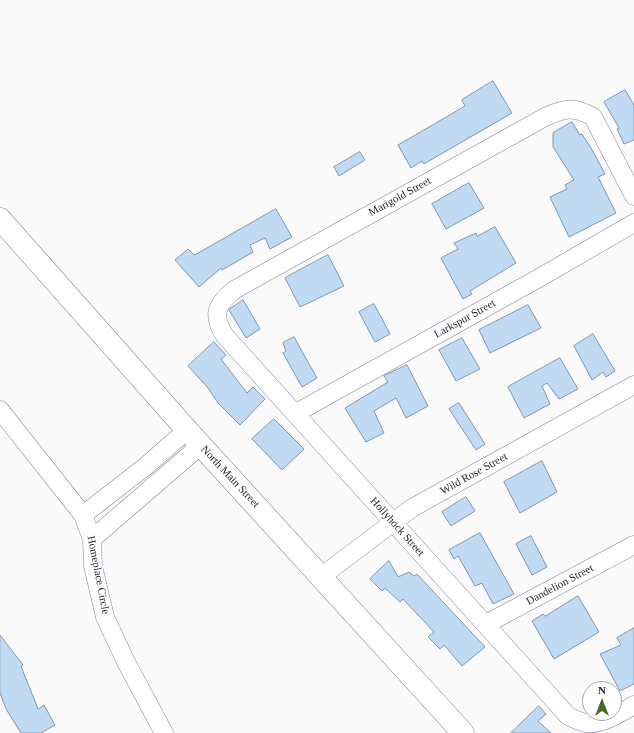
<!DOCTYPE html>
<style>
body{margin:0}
#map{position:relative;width:634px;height:733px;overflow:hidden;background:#fafafa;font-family:Georgia,serif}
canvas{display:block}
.north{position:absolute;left:582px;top:681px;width:40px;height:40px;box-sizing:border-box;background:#fff;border:1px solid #a7a8ad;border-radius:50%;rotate:0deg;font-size:11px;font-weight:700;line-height:16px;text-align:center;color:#232531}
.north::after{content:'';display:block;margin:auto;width:14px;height:18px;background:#4a6a21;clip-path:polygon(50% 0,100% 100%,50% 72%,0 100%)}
</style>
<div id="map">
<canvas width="634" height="733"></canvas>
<div class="north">N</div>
</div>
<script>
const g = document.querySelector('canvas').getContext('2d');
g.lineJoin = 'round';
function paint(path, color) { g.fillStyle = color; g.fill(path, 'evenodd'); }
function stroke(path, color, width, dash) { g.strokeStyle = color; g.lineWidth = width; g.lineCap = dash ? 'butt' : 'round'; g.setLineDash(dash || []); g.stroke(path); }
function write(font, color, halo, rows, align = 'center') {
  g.font = font + ' Georgia,serif'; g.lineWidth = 3; g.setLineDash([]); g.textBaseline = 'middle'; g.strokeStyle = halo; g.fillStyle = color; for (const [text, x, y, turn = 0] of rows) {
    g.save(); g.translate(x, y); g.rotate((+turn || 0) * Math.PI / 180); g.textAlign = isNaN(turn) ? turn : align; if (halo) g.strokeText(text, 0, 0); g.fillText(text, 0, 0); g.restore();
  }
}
const building = new Path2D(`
 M 493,81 L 512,113 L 429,161 L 424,164 L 422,161 L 411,168 L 398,145 L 465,106 L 462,100 Z
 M 625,90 L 634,105 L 634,140 L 624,144 L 617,129 L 619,128 L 604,102 Z
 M 572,122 L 580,135 L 582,134 L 591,148 L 605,174 L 598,177 L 616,213 L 569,237 L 550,197 L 567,189 L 565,185 L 574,180 L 553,147 L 553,133 Z
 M 360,152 L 365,160 L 339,176 L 334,167 Z
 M 469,183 L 484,208 L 446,229 L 432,204 Z
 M 276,209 L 292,237 L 270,249 L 265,238 L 250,245 L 253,252 L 222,270 L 221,268 L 199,287 L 175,260 L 188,249 L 194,255 Z
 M 495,227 L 516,263 L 470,291 L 472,294 L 463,299 L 441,258 L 458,249 L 454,243 L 476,233 L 477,236 Z
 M 328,255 L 344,286 L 300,307 L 285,278 Z
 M 243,300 L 260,329 L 246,338 L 229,310 Z
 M 374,304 L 390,334 L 375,342 L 359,312 Z
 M 528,305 L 541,328 L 490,353 L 479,330 Z
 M 593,334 L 615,371 L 606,377 L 603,372 L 592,380 L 574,346 Z
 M 294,337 L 317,378 L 302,387 L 283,353 L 286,351 L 283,343 Z
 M 462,338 L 480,369 L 456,381 L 439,350 Z
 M 214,342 L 226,355 L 221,359 L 247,393 L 253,387 L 265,399 L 240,425 L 218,403 L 208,388 L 188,366 Z
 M 560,358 L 578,389 L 559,399 L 547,383 L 542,386 L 550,404 L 524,418 L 508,387 Z
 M 407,365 L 428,406 L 406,418 L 396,398 L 374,411 L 384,433 L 366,442 L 345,408 L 388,382 L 384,376 Z
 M 459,403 L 485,444 L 476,450 L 449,409 Z
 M 274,419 L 304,449 L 282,470 L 252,439 Z
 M 542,461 L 557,492 L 520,513 L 504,482 Z
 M 466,497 L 475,511 L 451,526 L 442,512 Z
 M 480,533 L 514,594 L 493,604 L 482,583 L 475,586 L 458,556 L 454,559 L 449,550 Z
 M 531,536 L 547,567 L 532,575 L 516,544 Z
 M 389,561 L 398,577 L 409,572 L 414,576 L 417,574 L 485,647 L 462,666 L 444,645 L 440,649 L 428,637 L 434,632 L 403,599 L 400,602 L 385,588 L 382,591 L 370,579 Z
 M 578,596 L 599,632 L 554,659 L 532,621 L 543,614 L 545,616 Z
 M 634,628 L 634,684 L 620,691 L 600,654 L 621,645 L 617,638 Z
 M 0,635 L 23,665 L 21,666 L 38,709 L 44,705 L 55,725 L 41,733 L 21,733 L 6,709 L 0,693 Z
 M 539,706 L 546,714 L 538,721 L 551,733 L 511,733 Z`);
const minor = new Path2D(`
 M 634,196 L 593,117 C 574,106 565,108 545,117 L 234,290 C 217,304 211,315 225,336 L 568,716 C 574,719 580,722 586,723 C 600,726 623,712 634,705
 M 0,410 L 83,515 L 92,539 L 93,566 L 105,617 L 126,662 L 164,733
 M 296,413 L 539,278 L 634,223
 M 83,515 L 146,466 L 187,430
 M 92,539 L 201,445
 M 322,576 L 412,508 L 634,385
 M 486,624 L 634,545`);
const major = new Path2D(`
 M 0,219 L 187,430 L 463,733`);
const streetNames = [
 ["Marigold Street",400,197,-29],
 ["Larkspur Street",465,319,-29],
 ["Wild Rose Street",474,474,-29],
 ["North Main Street",230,477,47],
 ["Hollyhock Street",397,527,48],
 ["Homeplace Circle",98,575,79],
 ["Dandelion Street",560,585,-28]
];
paint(building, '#c1daf3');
stroke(building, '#7f96ae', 1);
stroke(minor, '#8185a3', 19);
stroke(major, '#8185a3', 23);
stroke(minor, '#fff', 18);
stroke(major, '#fff', 22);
write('11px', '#232531', '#fff', streetNames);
</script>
